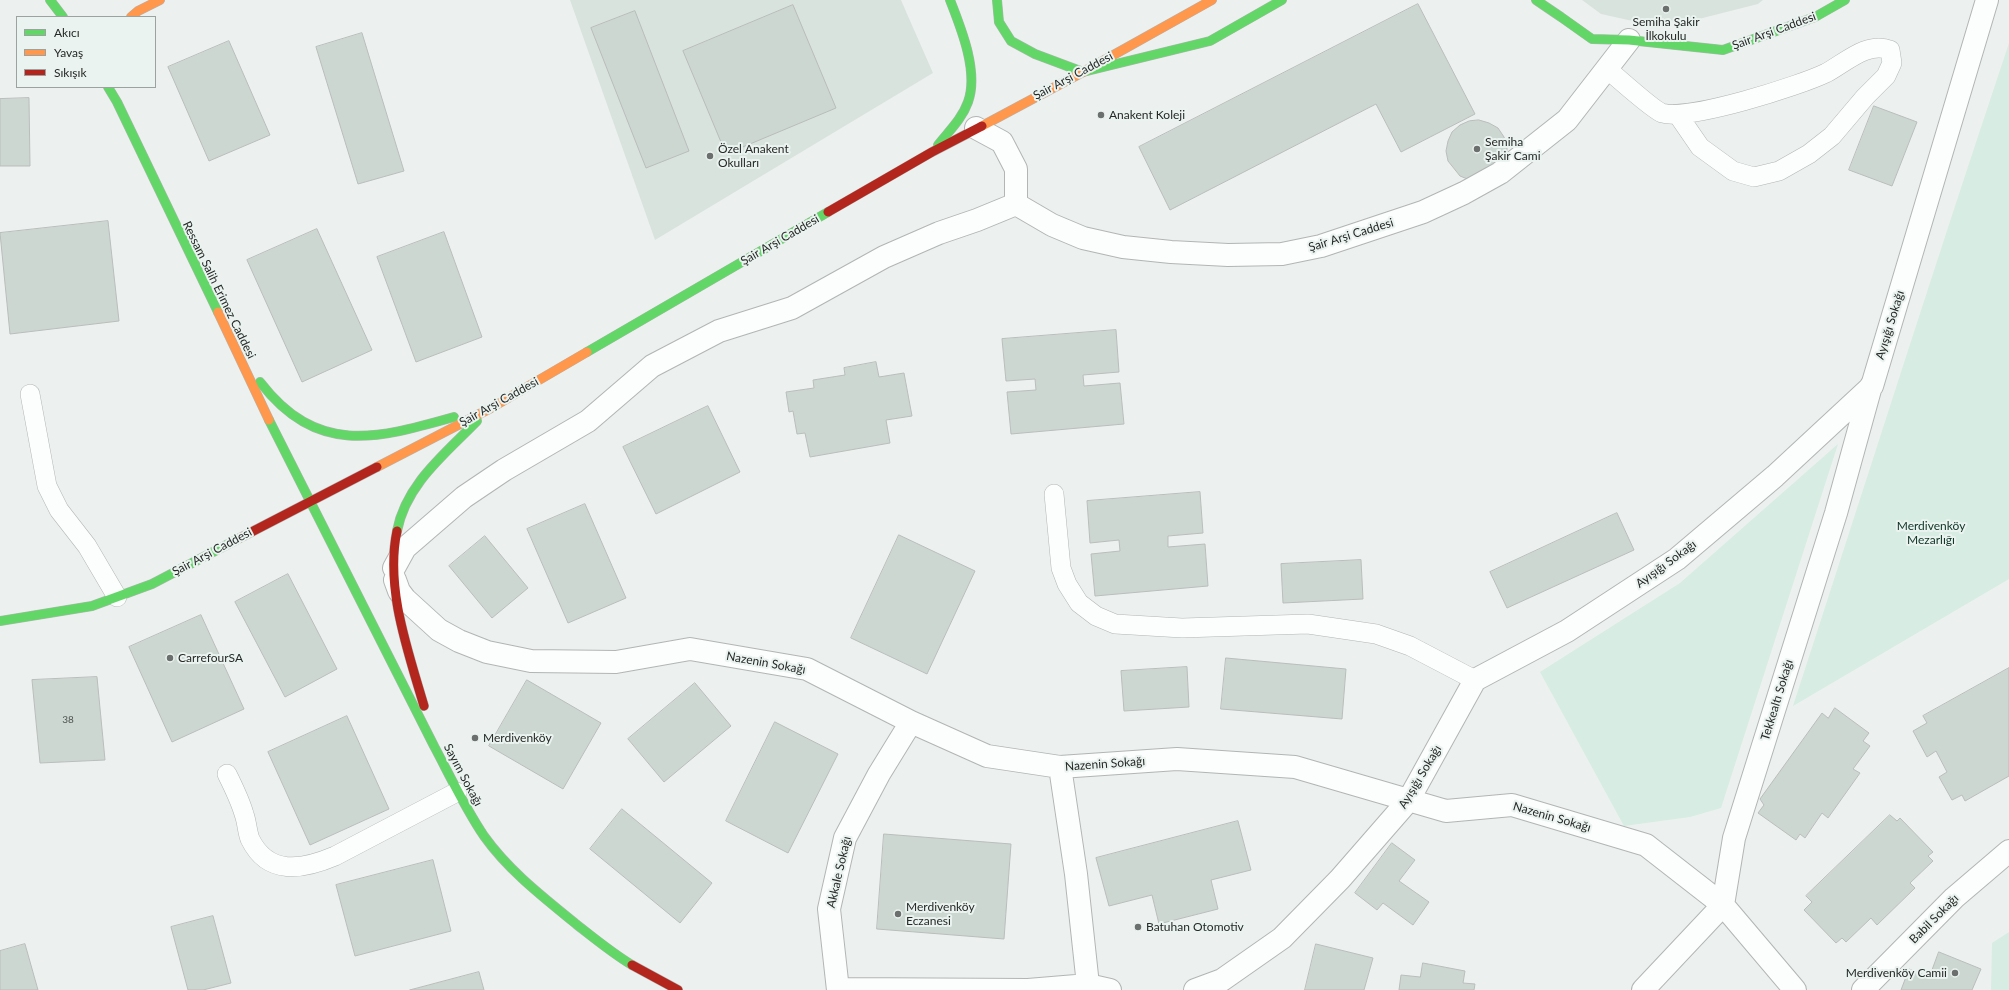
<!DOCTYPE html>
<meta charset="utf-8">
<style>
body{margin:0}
#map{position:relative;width:2009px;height:990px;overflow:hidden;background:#ecf1ef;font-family:Lato,sans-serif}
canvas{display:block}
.legend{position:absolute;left:16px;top:16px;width:140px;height:72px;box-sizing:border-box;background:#eaf3ef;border:1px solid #9ca29f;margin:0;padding:5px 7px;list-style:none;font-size:12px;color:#262927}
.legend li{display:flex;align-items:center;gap:8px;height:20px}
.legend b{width:20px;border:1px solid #9ca29f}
</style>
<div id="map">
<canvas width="2009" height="990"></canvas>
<ul class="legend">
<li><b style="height:5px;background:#63d668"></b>Akıcı</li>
<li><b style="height:5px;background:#ff974d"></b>Yavaş</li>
<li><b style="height:5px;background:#b3261e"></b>Sıkışık</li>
</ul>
</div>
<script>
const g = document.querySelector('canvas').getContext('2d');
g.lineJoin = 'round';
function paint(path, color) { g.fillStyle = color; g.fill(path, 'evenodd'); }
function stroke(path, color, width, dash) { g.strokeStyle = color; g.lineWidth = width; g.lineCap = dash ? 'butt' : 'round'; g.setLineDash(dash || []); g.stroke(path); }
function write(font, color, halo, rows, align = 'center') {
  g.font = font + ' Lato,sans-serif'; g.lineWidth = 4; g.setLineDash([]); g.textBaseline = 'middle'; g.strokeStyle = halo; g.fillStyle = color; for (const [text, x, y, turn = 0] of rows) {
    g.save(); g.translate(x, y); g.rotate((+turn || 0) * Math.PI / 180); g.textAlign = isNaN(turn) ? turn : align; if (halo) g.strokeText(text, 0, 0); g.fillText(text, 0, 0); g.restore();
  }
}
const built = new Path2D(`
 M 570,0 L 901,0 L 933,73 L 655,240 Z
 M 1582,0 L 1763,0 L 1758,4 L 1691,21 L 1637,22 L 1601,14 Z`);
const green = new Path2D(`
 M 2009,43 L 2009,579 L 1793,706 C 1865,485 1935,264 2009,43 Z
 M 1838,444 L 1721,808 L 1690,817 L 1624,826 L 1540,672 L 1680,583 Z
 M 2009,932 L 2009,990 L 1991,990 L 1992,943 Z`);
const building = new Path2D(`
 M 1418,4 L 1475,114 L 1401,152 L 1376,104 L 1170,210 L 1139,147 Z
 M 793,5 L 836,108 L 726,154 L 683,51 Z
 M 635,11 L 689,151 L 646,168 L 591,28 Z
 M 362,33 L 404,171 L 358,184 L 316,47 Z
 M 229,41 L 270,135 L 209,161 L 168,67 Z
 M 29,98 L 30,166 L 0,166 L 0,99 Z
 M 1874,106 L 1917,122 L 1892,186 L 1849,170 Z
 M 1479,120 L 1489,123 L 1498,128 L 1504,137 L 1507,146 L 1507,156 L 1470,180 L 1460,176 L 1448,161 L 1446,151 L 1448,141 L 1452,132 L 1460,125 L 1469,121 Z
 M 108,221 L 119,321 L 10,334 L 0,233 Z
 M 317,229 L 372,350 L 302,382 L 247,260 Z
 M 444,232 L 482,337 L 416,362 L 377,257 Z
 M 1116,330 L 1119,372 L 1083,375 L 1084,386 L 1120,383 L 1124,424 L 1011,434 L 1007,392 L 1036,390 L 1035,379 L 1006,381 L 1002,339 Z
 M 876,362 L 879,377 L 904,373 L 912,416 L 886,420 L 890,443 L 810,457 L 805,433 L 797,434 L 793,411 L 789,412 L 786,392 L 814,388 L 813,380 L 845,375 L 844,368 Z
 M 708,406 L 740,472 L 656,514 L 623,447 Z
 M 1200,492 L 1203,533 L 1168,536 L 1168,547 L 1205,544 L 1208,586 L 1095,596 L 1091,554 L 1120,551 L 1119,540 L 1090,543 L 1087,501 Z
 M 585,504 L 626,598 L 568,623 L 527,529 Z
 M 1617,513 L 1634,550 L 1507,608 L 1490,572 Z
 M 899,535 L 975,571 L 927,674 L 851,638 Z
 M 485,536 L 528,588 L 492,618 L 449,566 Z
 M 1361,560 L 1363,599 L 1283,603 L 1281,564 Z
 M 288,574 L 337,669 L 285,697 L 235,602 Z
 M 201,615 L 244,709 L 172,742 L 129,647 Z
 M 1226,658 L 1346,669 L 1342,719 L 1221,709 Z
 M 1187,667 L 1189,707 L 1124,711 L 1121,671 Z
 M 2009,668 L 2009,776 L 1965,801 L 1962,795 L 1952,800 L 1939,777 L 1947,772 L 1936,751 L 1927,757 L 1913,731 L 1927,723 L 1923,716 Z
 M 97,677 L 105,760 L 40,763 L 32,680 Z
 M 527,680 L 601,723 L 563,789 L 489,746 Z
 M 695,683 L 731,726 L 664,782 L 628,739 Z
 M 1835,708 L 1869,733 L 1863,741 L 1870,746 L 1853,769 L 1860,773 L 1828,818 L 1822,813 L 1805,838 L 1800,834 L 1796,840 L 1758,813 L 1764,805 L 1760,799 L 1822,713 L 1828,718 Z
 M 347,716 L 389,809 L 310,845 L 268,752 Z
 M 775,722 L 838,754 L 788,853 L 726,821 Z
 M 622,809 L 712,883 L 680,923 L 590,849 Z
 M 1890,815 L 1897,821 L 1900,818 L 1933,852 L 1928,856 L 1933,861 L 1910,883 L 1915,888 L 1877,925 L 1871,918 L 1846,942 L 1842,938 L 1836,943 L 1804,910 L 1812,902 L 1806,896 Z
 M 1238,821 L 1251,870 L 1211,880 L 1218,909 L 1159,924 L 1152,895 L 1109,906 L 1096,858 Z
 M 884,834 L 1011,844 L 1004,939 L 877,929 Z
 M 1392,843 L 1415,860 L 1399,881 L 1429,902 L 1413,925 L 1383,903 L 1377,910 L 1355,893 Z
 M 433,860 L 451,931 L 355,956 L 336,885 Z
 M 213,916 L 231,983 L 203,990 L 188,990 L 171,927 Z
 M 25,944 L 38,990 L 0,990 L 0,951 Z
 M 1316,944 L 1373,958 L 1364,990 L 1305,990 Z
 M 1939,952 L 1981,969 L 1972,990 L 1901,990 L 1909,969 L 1929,977 Z
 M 1423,963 L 1465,971 L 1463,983 L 1475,984 L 1474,990 L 1399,990 L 1401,975 L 1420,977 Z
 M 479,972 L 484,990 L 410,990 Z`);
const lane = new Path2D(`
 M 1607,69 C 1617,77 1653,110 1662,113 C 1689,121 1799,86 1826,73 C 1845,63 1867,41 1890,50 L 1892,63 L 1886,76 L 1865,97 L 1832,136 L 1809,154 L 1779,171 L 1754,177 L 1733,171 L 1700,147 L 1678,115
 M 30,394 L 47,486 L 59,510 L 87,546 L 117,597
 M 1054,494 L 1061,568 L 1067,584 L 1079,603 L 1096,616 L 1115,624 L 1182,628 L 1308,624 L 1376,634 L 1410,646 L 1475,680
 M 227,774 C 234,788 240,800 244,814 C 247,822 247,831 250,839 C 268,876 302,870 335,856 L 457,792`);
const street = new Path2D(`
 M 1016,204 L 1052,225 L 1083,238 L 1123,247 L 1171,252 L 1228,255 L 1282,254 L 1321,246 L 1423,212 L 1464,193 L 1500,173 L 1567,120 L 1629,40
 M 394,568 L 405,548 L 464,497 L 504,470 L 588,421 L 652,366 L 719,331 L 792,308 L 884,257 L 939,233 L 977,220 L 1016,204 L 1016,169 L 1002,142 L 976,128
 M 395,580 L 399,591 L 405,599 L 439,630 L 459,641 L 487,652 L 531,661 L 616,662 L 690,649 L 807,669 L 911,722 L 987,756 L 1060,767 L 1177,759 L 1295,767 L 1446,811 L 1512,805 L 1646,845 L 1723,905 L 1795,990
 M 1060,767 L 1076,874 L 1088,985
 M 839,989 L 1028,990 L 1088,985 L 1110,990
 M 838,990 L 829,909 L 845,838 L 879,774 L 911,722
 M 1195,990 L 1222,980 L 1282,938 L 1340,879 L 1408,801 L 1475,680 L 1567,631 L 1677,559 L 1775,476 L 1872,386 L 1987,0
 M 1643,990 L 1723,905 L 1734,838 L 1836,513 L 1871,386
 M 1863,990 L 1954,898 L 2009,851`);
const fast = new Path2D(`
 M 50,0 L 63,17
 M 997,0 L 999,22 L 1011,41 L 1035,54 L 1083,72 L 1210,41 L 1282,0
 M 1536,0 L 1561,17
 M 1561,17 L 1592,39 L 1629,40 L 1723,50 L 1815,17 L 1845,0
 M 108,87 L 117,102 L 218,312
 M 938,145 C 949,131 962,119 968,102 C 979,72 961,28 950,0
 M 587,352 L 828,212
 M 260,382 C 317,456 376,439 454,417
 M 269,420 L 434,746
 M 397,531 C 406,484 445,454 477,421
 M 0,621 L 92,606 L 152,584 L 236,540
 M 434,746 C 450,776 465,808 484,836 C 509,871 543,897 576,924 C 594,938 612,953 632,965`);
const slow = new Path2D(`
 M 131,17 L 138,11 L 160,0
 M 982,126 L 1083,72 L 1212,0
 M 218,312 L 269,420
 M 377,467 L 491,408 L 587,352`);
const jam = new Path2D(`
 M 828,212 L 932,152 L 982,126
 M 397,531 C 385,588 408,651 424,706
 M 236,540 L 377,467
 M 632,965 L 678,990`);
const markers = [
 [1666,9,4,"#6b6f6d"],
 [1101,115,4,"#6b6f6d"],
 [1477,149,4,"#6b6f6d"],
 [710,156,4,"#6b6f6d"],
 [170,658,4,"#6b6f6d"],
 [475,738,4,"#6b6f6d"],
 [898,914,4,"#6b6f6d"],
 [1138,927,4,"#6b6f6d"],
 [1955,973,4,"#6b6f6d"]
];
const numberNames = [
 ["38",68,720]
];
const poiNames = [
 ["Semiha Şakir",1666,22,"center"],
 ["İlkokulu",1666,36,"center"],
 ["Anakent Koleji",1109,115],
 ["Semiha",1485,142],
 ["Şakir Cami",1485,156],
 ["Özel Anakent",718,149],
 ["Okulları",718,163],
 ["CarrefourSA",178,658],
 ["Merdivenköy",483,738],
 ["Merdivenköy",906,907],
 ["Eczanesi",906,921],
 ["Batuhan Otomotiv",1146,927],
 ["Merdivenköy Camii",1947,973,"right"]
];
const streetNames = [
 ["Şair Arşi Caddesi",1774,31,-20],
 ["Şair Arşi Caddesi",1073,76,-28],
 ["Şair Arşi Caddesi",1351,235,-17],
 ["Şair Arşi Caddesi",780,240,-30],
 ["Ressam Salih Erimez Caddesi",219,290,64],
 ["Ayışığı Sokağı",1890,325,-73],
 ["Şair Arşi Caddesi",499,402,-29],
 ["Şair Arşi Caddesi",212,552,-28],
 ["Ayışığı Sokağı",1666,564,-36],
 ["Nazenin Sokağı",766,663,10],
 ["Tekkealtı Sokağı",1777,700,-73],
 ["Nazenin Sokağı",1105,764,-4],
 ["Sayım Sokağı",463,775,62],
 ["Ayışığı Sokağı",1420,777,-59],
 ["Nazenin Sokağı",1552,817,16],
 ["Akkale Sokağı",839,872,-77],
 ["Babil Sokağı",1934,919,-45]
];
const parkNames = [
 ["Merdivenköy",1931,526],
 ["Mezarlığı",1931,540]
];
paint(built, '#d9e3de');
paint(green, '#d7ece2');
paint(building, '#cdd7d2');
stroke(building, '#b9bdbb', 1);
stroke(lane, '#b2b5b4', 20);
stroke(street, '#b2b5b4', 24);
stroke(fast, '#b2b5b4', 10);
stroke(slow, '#b2b5b4', 10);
stroke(jam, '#b2b5b4', 10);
stroke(lane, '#fcfdfd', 19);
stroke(street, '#fcfdfd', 22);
stroke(fast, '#63d668', 9);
stroke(slow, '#ff974d', 9);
stroke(jam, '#b3261e', 9);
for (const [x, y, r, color] of markers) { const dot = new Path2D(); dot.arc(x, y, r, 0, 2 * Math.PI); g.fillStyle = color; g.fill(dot); stroke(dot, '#eaf3ef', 1.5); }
write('10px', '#505452', null, numberNames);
write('12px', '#262927', '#eaf3ef', poiNames, 'left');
write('12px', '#262927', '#eaf3ef', streetNames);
write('12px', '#0f3527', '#eaf3ef', parkNames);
</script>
